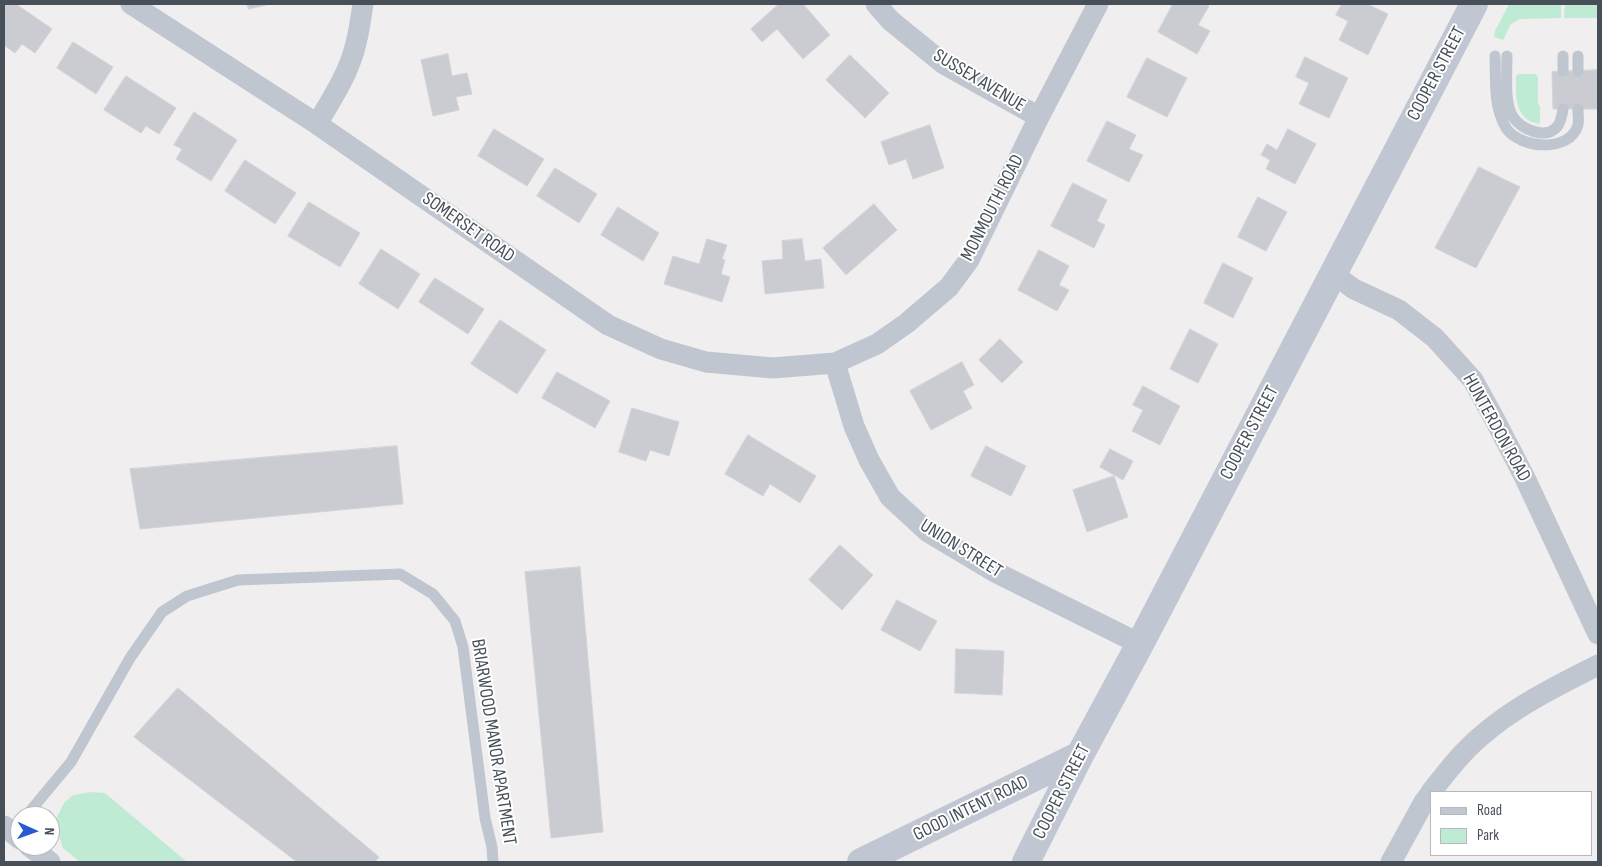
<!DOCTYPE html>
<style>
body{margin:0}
#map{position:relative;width:1602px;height:866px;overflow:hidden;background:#f0eeee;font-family:"Sofia Sans Condensed",sans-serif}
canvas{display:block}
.frame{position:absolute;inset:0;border:5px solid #474f59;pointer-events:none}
.legend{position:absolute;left:1430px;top:791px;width:162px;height:65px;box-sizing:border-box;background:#fff;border:1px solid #b5b9bd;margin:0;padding:6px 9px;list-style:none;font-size:15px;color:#474f59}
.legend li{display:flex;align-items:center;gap:10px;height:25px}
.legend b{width:25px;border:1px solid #b5b9bd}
.north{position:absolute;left:10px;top:806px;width:50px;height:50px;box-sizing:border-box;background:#fff;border:1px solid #b5b9bd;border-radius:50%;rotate:92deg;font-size:14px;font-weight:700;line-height:20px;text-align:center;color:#474f59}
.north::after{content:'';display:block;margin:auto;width:18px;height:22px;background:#275cd0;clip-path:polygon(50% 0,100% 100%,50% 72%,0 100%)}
</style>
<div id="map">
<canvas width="1602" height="866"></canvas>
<div class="frame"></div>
<ul class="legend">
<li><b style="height:6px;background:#c0c7d3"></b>Road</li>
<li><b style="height:14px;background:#bfebd5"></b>Park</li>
</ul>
<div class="north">N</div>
</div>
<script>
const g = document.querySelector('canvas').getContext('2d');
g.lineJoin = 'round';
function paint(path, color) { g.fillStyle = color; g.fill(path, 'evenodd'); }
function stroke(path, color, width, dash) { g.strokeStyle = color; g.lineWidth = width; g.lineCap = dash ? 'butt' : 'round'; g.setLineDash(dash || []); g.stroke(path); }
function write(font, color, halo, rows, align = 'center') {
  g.font = font + ' "Sofia Sans Condensed",sans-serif'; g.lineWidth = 4; g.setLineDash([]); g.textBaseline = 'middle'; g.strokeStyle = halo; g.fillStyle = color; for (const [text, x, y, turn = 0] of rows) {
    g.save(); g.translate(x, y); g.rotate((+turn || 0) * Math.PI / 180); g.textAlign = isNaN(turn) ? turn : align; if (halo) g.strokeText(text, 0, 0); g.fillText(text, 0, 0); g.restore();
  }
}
const green = new Path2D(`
 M 1509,4 L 1598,4 L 1598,18 L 1564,18 L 1565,5 L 1561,4 L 1561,18 L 1520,19 L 1511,24 L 1503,40 L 1494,37 L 1495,31 Z
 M 1519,74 L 1536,74 L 1538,77 L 1538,104 L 1540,106 L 1540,124 C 1514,120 1516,97 1516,76 Z
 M 91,792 L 105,793 L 187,862 L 80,862 L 63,848 L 56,827 L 56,819 L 64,803 L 73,795 Z`);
const building = new Path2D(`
 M 4,4 L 16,4 L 52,29 L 35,53 L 22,44 L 15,53 L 4,45 Z
 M 247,4 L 270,4 L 249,9 Z
 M 779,4 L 803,4 L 830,35 L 803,59 L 777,29 L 762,42 L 751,29 Z
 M 1173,4 L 1205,4 L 1209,6 L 1198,25 L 1210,31 L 1197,54 L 1158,32 Z
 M 1342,4 L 1367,4 L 1388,14 L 1368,55 L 1339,40 L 1348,21 L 1336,15 Z
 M 73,42 L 113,67 L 96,94 L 57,68 Z
 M 448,54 L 452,76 L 467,73 L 472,94 L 456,97 L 459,110 L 433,116 L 421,60 Z
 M 850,55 L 889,93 L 865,118 L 826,80 Z
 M 1305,57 L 1348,78 L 1329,118 L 1299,104 L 1309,83 L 1296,77 Z
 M 1147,58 L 1187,78 L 1167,117 L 1127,97 Z
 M 1598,70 L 1598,109 L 1553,109 L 1552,72 Z
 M 126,76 L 176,108 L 159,134 L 146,126 L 141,133 L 104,110 Z
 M 194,112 L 237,140 L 211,181 L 176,159 L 182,149 L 174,145 Z
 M 1107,121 L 1136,135 L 1129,149 L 1143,155 L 1129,182 L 1087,161 Z
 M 930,125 L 944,168 L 913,179 L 906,159 L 889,165 L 881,142 Z
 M 494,129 L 544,159 L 527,186 L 478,156 Z
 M 1288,129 L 1316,144 L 1295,184 L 1266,169 L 1270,160 L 1261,155 L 1267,144 L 1277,150 Z
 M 245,160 L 296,193 L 275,224 L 225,191 Z
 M 1479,167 L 1520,187 L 1476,268 L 1435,248 Z
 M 555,168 L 597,194 L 579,223 L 537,196 Z
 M 1073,183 L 1107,200 L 1097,221 L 1105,225 L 1094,248 L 1051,226 Z
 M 1258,197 L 1287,212 L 1266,251 L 1238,237 Z
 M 309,202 L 360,233 L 340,267 L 288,236 Z
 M 874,204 L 897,230 L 846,275 L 823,248 Z
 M 618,207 L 659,233 L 643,261 L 601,235 Z
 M 707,239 L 727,245 L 722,259 L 725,260 L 721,274 L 730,277 L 722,302 L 664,284 L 673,256 L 699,264 Z
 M 802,239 L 805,261 L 821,259 L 824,288 L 765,294 L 762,261 L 783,259 L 782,241 Z
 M 381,249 L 420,274 L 398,309 L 359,284 Z
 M 1039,250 L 1069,266 L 1059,285 L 1069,290 L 1057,311 L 1018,290 Z
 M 1223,263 L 1253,278 L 1233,318 L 1204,303 Z
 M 435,278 L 484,309 L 468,334 L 419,302 Z
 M 500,320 L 546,350 L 517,394 L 471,364 Z
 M 1190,329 L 1218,344 L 1198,383 L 1170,369 Z
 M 1000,339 L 1023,362 L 1002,383 L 979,360 Z
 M 962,362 L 974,385 L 963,391 L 972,408 L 931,430 L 910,391 Z
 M 557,372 L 610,401 L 595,428 L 542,398 Z
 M 1143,386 L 1180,406 L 1160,445 L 1132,431 L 1143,410 L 1133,405 Z
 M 632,408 L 679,422 L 669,456 L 650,450 L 646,461 L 619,452 Z
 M 748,435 L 816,476 L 800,503 L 770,484 L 763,496 L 725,474 Z
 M 397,446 L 403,504 L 140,529 L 130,469 Z
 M 986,446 L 1026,466 L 1011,496 L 971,476 Z
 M 1110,449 L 1133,461 L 1123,480 L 1100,467 Z
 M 1114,476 L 1128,517 L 1087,532 L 1073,490 Z
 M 840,545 L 873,575 L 842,610 L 809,580 Z
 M 580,567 L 603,832 L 551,838 L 525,572 Z
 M 897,600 L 937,621 L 920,651 L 881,630 Z
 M 956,649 L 1004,651 L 1002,695 L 955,693 Z
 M 178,688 L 379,857 L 375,862 L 297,862 L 134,737 Z`);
const service = new Path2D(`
 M 1495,56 C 1496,81 1493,106 1506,128 C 1520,149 1570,153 1578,125 C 1579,120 1578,114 1578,109
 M 1507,56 C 1507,73 1504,103 1513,117 C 1521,129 1545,140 1557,127 C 1561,122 1562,116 1563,109
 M 1563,71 L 1563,56
 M 1578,71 L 1578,56
 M 26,816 L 71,762 L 130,658 L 162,612 L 187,596 L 238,580 L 400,574 L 433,594 L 455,621 L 463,647 L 485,818 L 492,847 L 493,862`);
const minor = new Path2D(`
 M 131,4 L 317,124 L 608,325 L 661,349 L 706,362 L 773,368 L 835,363 L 877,344 L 907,323 L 949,287 L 969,260 L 1039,117 L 1098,4
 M 876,4 L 891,21 L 944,64 L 1039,117
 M 317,124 C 328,105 341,86 349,65 C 357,46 360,24 363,4
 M 1333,274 L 1354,289 L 1399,310 L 1435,338 L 1473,380 L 1495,420 L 1525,478 L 1598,634
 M 835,363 L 854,426 L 869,460 L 890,497 L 928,532 L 995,572 L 1140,644
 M 1431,792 C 1446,773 1461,753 1480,737 C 1515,706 1557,686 1598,665
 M 4,826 L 20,839
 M 29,846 L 50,862
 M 1391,862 L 1424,802 L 1431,793`);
const secondary = new Path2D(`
 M 861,862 L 1080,755
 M 1026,862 L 1080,755 L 1140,644 L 1474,4`);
const streetNames = [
 ["COOPER STREET",1437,74,-62],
 ["SUSSEX AVENUE",979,81,31],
 ["MONMOUTH ROAD",993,208,-63],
 ["SOMERSET ROAD",468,228,35],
 ["HUNTERDON ROAD",1496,428,61],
 ["COOPER STREET",1250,433,-62],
 ["UNION STREET",961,549,32],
 ["BRIARWOOD MANOR APARTMENT",493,742,81],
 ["COOPER STREET",1062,792,-63],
 ["GOOD INTENT ROAD",971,809,-26]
];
paint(green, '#bfebd5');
paint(building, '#cbccd2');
stroke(building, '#d2d3d9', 1);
stroke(service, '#bfc6cf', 11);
stroke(minor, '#bfc6cf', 21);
stroke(secondary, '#c0c7d3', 28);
write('19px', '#474f59', '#fff', streetNames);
</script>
